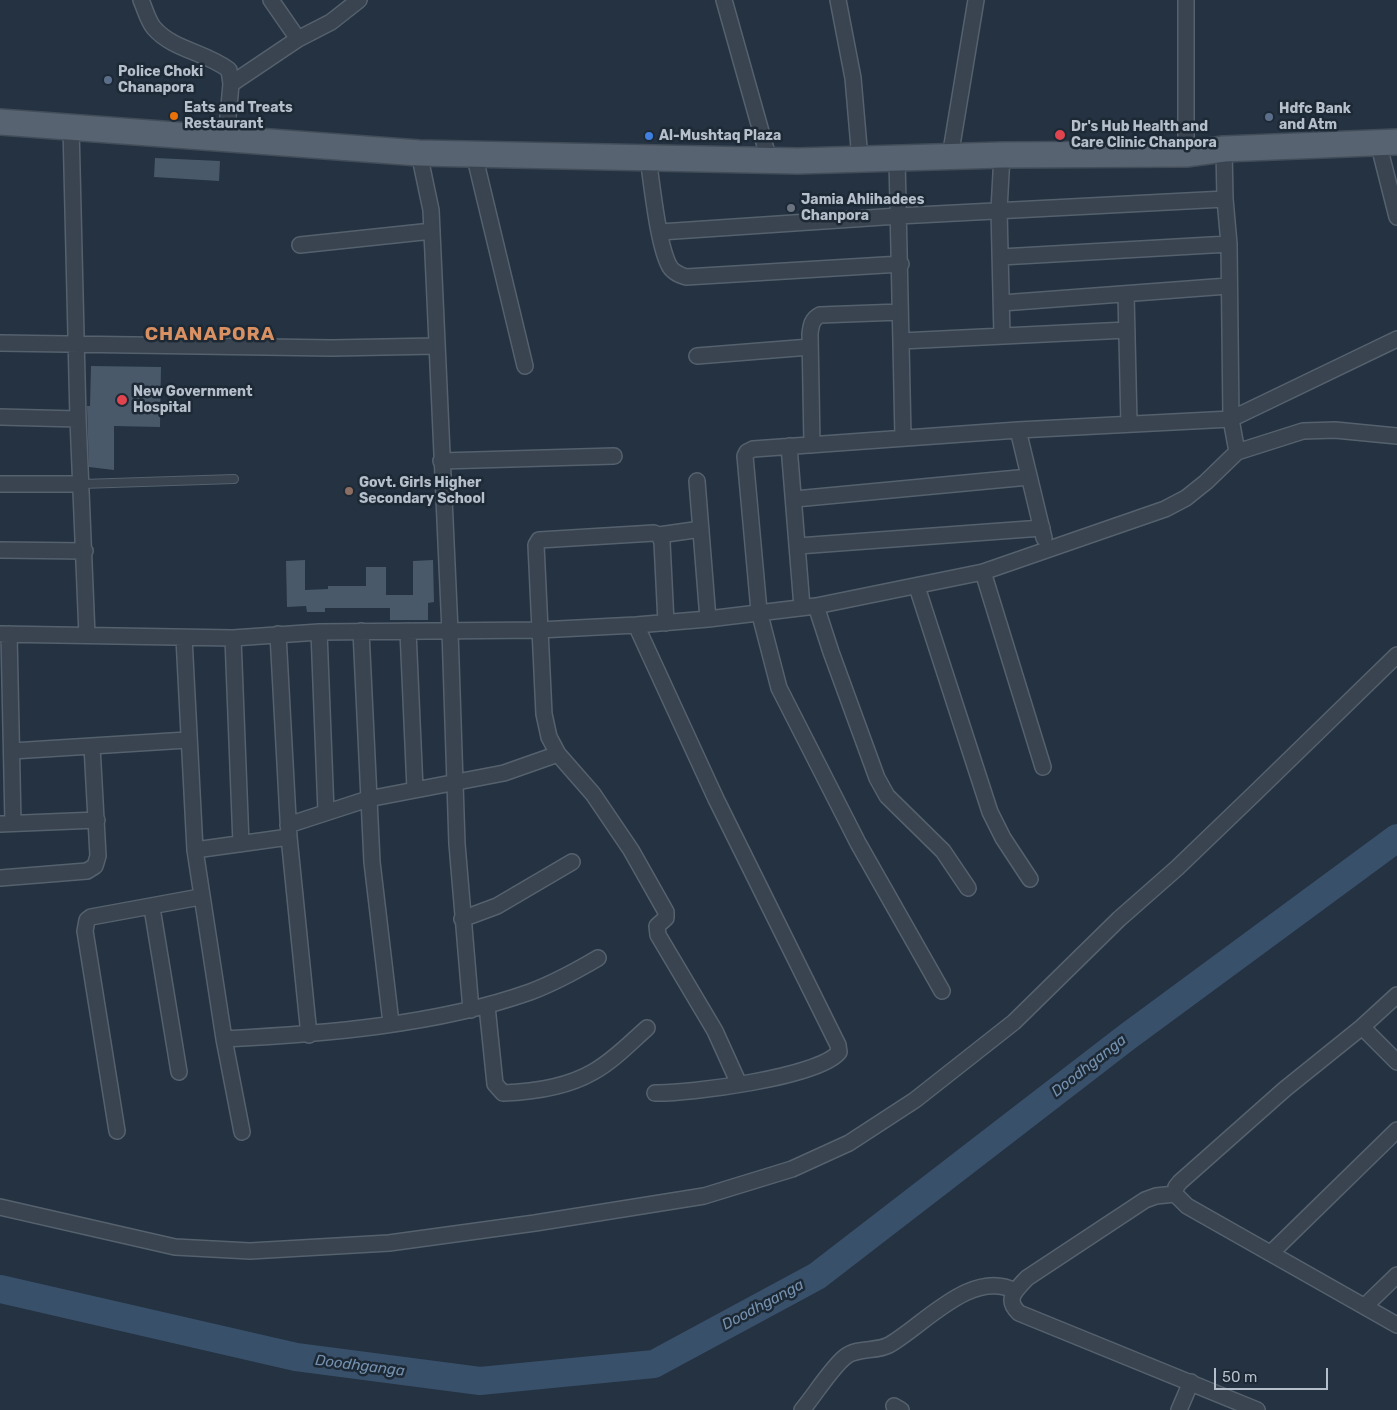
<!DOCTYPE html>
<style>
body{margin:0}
#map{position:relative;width:1397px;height:1410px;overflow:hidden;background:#243241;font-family:Rubik,sans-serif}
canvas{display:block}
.scale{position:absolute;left:1214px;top:1368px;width:114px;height:22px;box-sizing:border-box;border:2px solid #b5becb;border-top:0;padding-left:6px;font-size:15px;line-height:18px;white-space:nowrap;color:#b5becb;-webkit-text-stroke:4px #1d2935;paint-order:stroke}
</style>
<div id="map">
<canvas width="1397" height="1410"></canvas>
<div class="scale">50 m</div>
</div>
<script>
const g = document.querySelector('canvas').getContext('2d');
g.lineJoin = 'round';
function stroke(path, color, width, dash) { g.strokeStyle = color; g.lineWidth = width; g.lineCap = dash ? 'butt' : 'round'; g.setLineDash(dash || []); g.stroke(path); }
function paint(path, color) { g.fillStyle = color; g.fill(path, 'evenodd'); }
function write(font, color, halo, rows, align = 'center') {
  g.font = font + ' Rubik,sans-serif'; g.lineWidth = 5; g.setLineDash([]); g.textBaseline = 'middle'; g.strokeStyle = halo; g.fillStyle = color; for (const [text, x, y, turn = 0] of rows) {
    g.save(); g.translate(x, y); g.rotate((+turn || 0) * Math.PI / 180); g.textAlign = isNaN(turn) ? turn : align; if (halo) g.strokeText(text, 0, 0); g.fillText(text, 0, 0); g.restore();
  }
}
const river = new Path2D(`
 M 0,1289 L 296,1357 L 480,1381 L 654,1364 L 817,1276 L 1127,1037 L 1397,838`);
const building = new Path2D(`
 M 155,158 L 220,161 L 219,181 L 154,177 Z
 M 91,366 L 161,367 L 160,427 L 114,426 L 114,470 L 89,467 L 87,406 L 90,406 Z
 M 305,560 L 305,590 L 328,589 L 328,586 L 366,586 L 366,567 L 386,567 L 386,595 L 413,595 L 413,561 L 433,560 L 434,602 L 428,603 L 428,620 L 390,620 L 390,608 L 325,608 L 325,612 L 307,612 L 306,606 L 287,607 L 286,561 Z`);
const service = new Path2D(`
 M 82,484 L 234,479`);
const minor = new Path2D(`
 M 141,0 C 145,9 148,21 154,28 C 173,50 206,52 229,70 L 231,84 L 226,139
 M 271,0 L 298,39
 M 724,0 L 769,160
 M 838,0 L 853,78 L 860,159
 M 231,84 L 298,39 L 331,22 L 359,0
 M 71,127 L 78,419 L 87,635
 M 1378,142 L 1397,217
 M 1224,149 L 1225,199 L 1229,244 L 1231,419 L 1237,452
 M 419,153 L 431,210 L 450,631 L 457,844 L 471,1010
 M 474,154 L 525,366
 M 1186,154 L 1186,0
 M 1002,155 L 999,210 L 1002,336
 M 950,157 L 976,0
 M 648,158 C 652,184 658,247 670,267 C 674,273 680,275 686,277 L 901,264
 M 897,158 L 903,437
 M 660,232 L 898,216 L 1225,199
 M 300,245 L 432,231
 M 1001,257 L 1229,244
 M 1126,294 L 1129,424
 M 1002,303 L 1228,286
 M 901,341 L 1127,330
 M 0,343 L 332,348 L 436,346
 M 697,356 L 810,347
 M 0,417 L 78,419
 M 1018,430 L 1044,538
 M 812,445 L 810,334 C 811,325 812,319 820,315 L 900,312
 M 789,446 L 802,607
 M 441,461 L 614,456
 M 697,481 L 708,619
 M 0,484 L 82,484
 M 795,499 L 1029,477
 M 659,535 L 701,529
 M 798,546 L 1042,528
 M 0,550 L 85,551
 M 983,572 L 1043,767
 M 917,587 L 990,812 L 1003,838 L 1030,879
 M 816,606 L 831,652 L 877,778 L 887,796 L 943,851 L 968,888
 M 666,623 L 662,542 L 659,535 L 654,533 L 539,540 L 536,545 L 544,714 L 549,737 L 558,754 L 593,794 L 631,850 L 666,912 L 666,918 L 657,926 L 658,935 L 715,1031 L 739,1084
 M 636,625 L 716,799 L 838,1045 L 839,1052 C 820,1077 688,1094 655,1093
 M 361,631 L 372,862 L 391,1023
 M 408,631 L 415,789
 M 319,632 L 326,812
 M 0,634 L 233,638 L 319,632 L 539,630 L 636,625 L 708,619 L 816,606 L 983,572 L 1165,509 L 1186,498 L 1206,482 L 1237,452 L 1303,431 L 1335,430 L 1397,436
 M 9,634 L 13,823
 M 278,634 L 289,837 L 309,1035
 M 184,638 L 195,850 L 224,1039 L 242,1132
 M 233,638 L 241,844
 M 12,751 L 187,740
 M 0,824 L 97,820
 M 288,825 L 368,799 L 504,773 L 558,754
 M 195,850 L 289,837
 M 0,878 L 87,871 L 95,866 L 98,856 L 92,746
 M 152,908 L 179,1072
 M 462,919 L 497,906 L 572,862
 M 942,991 L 858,843 L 779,688 L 759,611 L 745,456 L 747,452 L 753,449 L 1018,430 L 1231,419 L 1397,339
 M 1397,995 L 1362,1027 L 1285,1089 L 1180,1182 L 1176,1187 L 1175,1194 L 1187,1206 L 1397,1325
 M 487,1006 L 495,1084 L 503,1093 C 532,1092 567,1087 593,1072 C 613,1061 630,1043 647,1028
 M 1362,1027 L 1397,1062
 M 224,1039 C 323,1034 437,1025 530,992 C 554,983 576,971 598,958
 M 117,1131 L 85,931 L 87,920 L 91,917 L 200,897
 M 1175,1194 L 1156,1196 L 1145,1200 L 1027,1278 C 1016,1290 1004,1299 1019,1313 L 1257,1410
 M 0,1207 L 175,1247 L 250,1251 L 389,1243 L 535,1223 L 704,1196 L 792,1169 L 849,1143 L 915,1100 L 1014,1022 L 1119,919 L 1177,868 L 1253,795 L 1397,655
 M 1271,1253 L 1397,1130
 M 1365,1306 L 1397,1275
 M 894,1406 L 901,1410
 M 802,1410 C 814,1396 832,1367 845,1357 C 857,1347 876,1352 889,1345 C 924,1325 972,1268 1015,1291
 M 1179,1410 L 1191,1382`);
const primary = new Path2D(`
 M 0,122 L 419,153 L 798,161 L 1002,155 L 1186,154 L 1224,149 L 1397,142`);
const markers = [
 [108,80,5,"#5c6f8a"],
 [174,116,5,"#e8710a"],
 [1269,117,5,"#5c6f8a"],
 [1060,135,6,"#e0444e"],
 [649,136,5,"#3f7fe0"],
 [791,208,5,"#6b7280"],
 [122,400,6,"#e0444e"],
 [349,491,5,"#8d6e63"]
];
const poiNames = [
 ["Police Choki",118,72],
 ["Chanapora",118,88],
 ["Eats and Treats",184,108],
 ["Restaurant",184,124],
 ["Hdfc Bank",1279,109],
 ["and Atm",1279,125],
 ["Dr's Hub Health and",1071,127],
 ["Care Clinic Chanpora",1071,143],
 ["Al-Mushtaq Plaza",659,136],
 ["Jamia Ahlihadees",801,200],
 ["Chanpora",801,216],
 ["New Government",133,392],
 ["Hospital",133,408],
 ["Govt. Girls Higher",359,483],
 ["Secondary School",359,499]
];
const waterNames = [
 ["Doodhganga",1089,1066,-38],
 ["Doodhganga",763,1305,-28],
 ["Doodhganga",360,1366,7]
];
const districtNames = [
 ["CHANAPORA",210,335]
];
stroke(river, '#39506a', 28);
paint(building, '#4a596a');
stroke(service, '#56616e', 10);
stroke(minor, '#56616e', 18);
stroke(primary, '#424d59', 28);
stroke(service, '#394450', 8);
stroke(minor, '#394450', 15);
stroke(primary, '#576370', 25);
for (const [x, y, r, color] of markers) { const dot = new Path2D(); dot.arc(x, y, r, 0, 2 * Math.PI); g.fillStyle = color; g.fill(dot); stroke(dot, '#1d2935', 2); }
write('bold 14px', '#b5becb', '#1d2935', poiNames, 'left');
write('italic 15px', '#7491af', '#1d2935', waterNames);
g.letterSpacing = '1px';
write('bold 19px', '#d99062', '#1d2935', districtNames);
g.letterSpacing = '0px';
</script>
